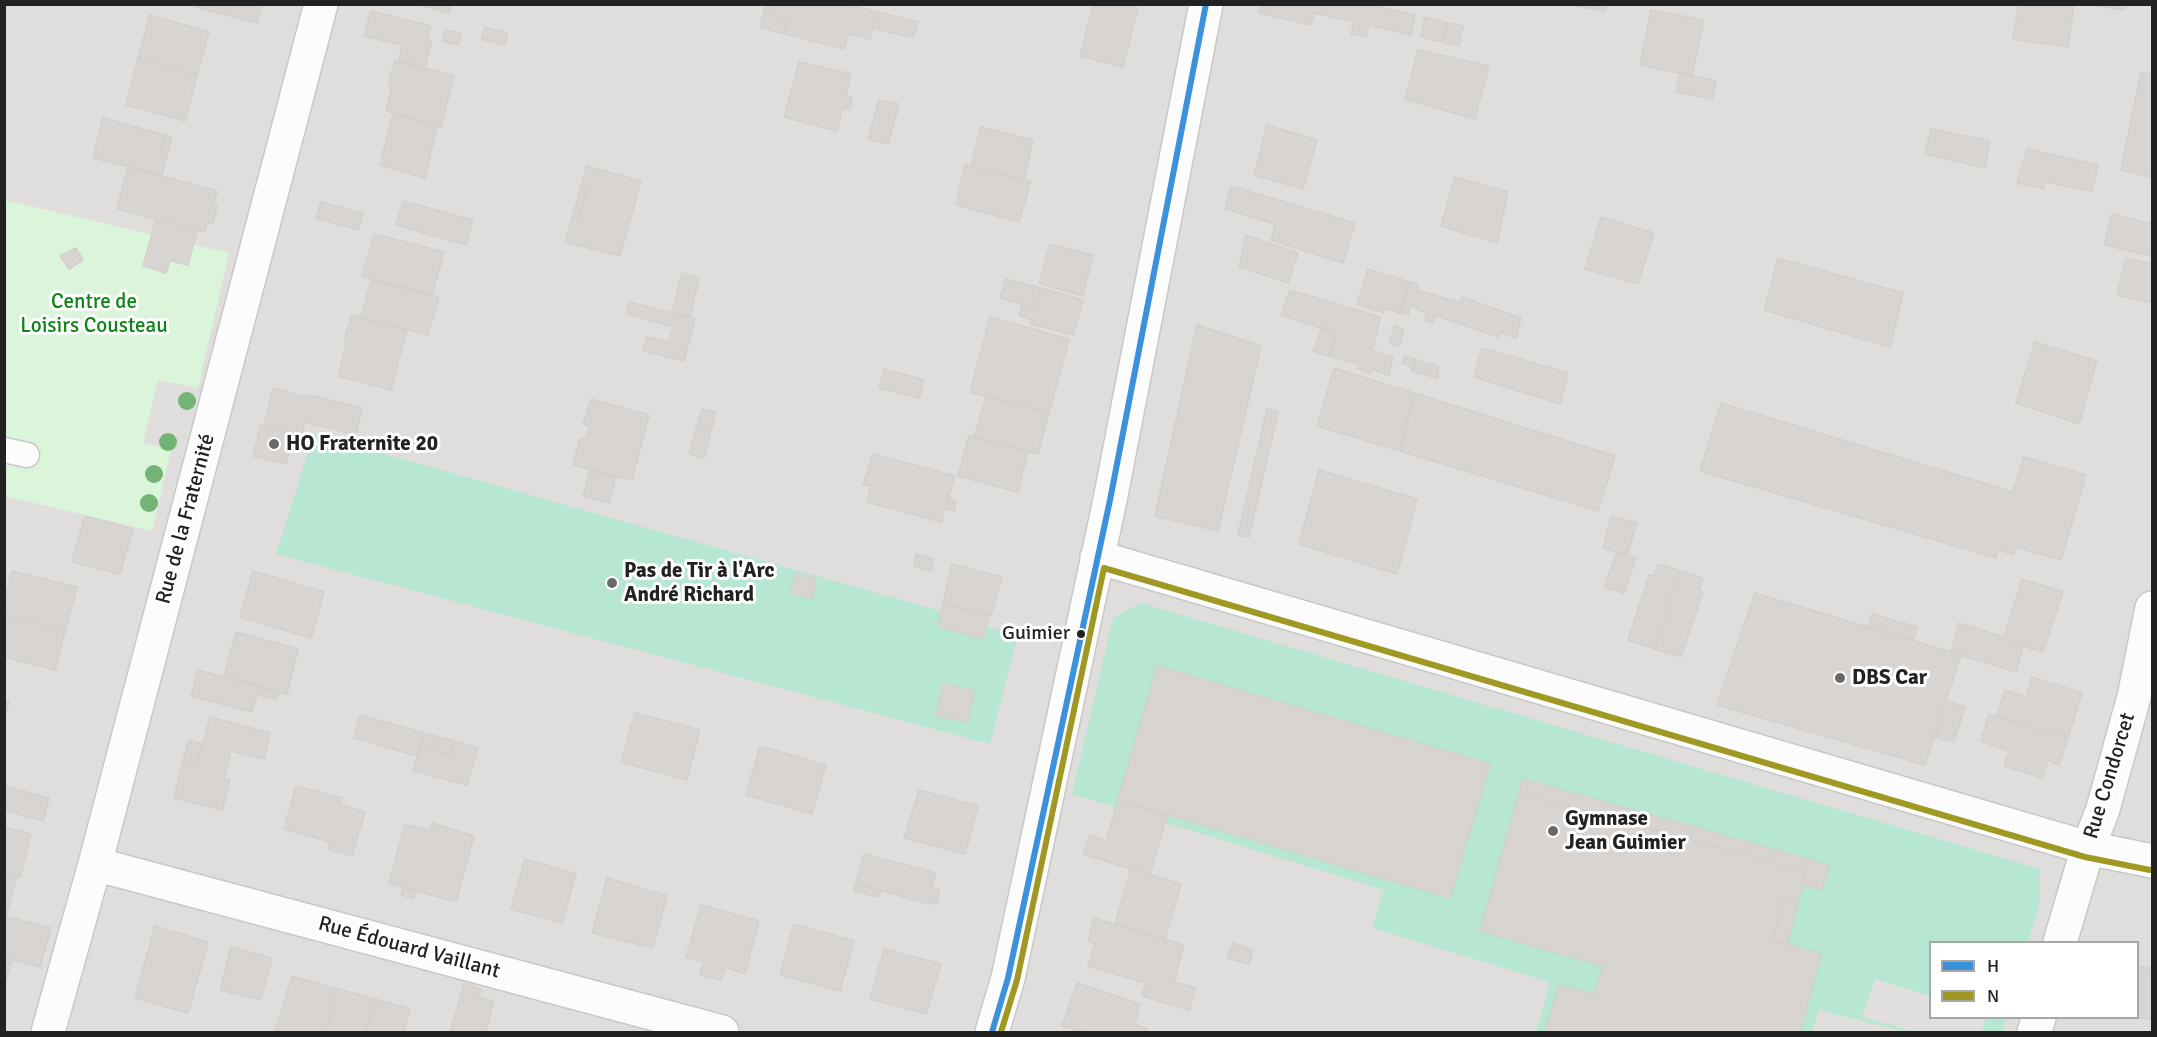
<!DOCTYPE html>
<meta charset="utf-8">
<style>
body{margin:0}
#map{position:relative;width:2157px;height:1037px;overflow:hidden;background:#f0eeeb;font-family:Signika,sans-serif}
canvas{display:block}
.frame{position:absolute;inset:0;border:6px solid #222;pointer-events:none}
.legend{position:absolute;left:1929px;top:941px;width:210px;height:78px;box-sizing:border-box;background:#fff;border:2px solid #a7a7a7;margin:0;padding:8px 10px;list-style:none;font-size:18px;color:#222}
.legend li{display:flex;align-items:center;gap:12px;height:30px}
.legend b{width:30px;border:2px solid #a7a7a7}
</style>
<div id="map">
<canvas width="2157" height="1037"></canvas>
<div class="frame"></div>
<ul class="legend">
<li><b style="height:8px;background:#3c91dc"></b>H</li>
<li><b style="height:8px;background:#9f9822"></b>N</li>
</ul>
</div>
<script>
const g = document.querySelector('canvas').getContext('2d');
g.lineJoin = 'round';
function paint(path, color) { g.fillStyle = color; g.fill(path, 'evenodd'); }
function stroke(path, color, width, dash) { g.strokeStyle = color; g.lineWidth = width; g.lineCap = dash ? 'butt' : 'round'; g.setLineDash(dash || []); g.stroke(path); }
function write(font, color, halo, rows, align = 'center') {
  g.font = font + ' Signika,sans-serif'; g.lineWidth = 6; g.setLineDash([]); g.textBaseline = 'middle'; g.strokeStyle = halo; g.fillStyle = color; for (const [text, x, y, turn = 0] of rows) {
    g.save(); g.translate(x, y); g.rotate((+turn || 0) * Math.PI / 180); g.textAlign = isNaN(turn) ? turn : align; if (halo) g.strokeText(text, 0, 0); g.fillText(text, 0, 0); g.restore();
  }
}
const residential = new Path2D(`
 M 5,5 L 2152,5 L 2152,1032 L 5,1032 ZM 1930,942 L 2138,942 L 2138,1018 L 1930,1018 Z`);
const park = new Path2D(`
 M 5,200 L 229,253 L 198,388 L 158,380 L 143,443 L 171,450 L 152,531 L 5,496 Z`);
const pitch = new Path2D(`
 M 314,434 L 941,611 L 938,626 L 983,639 L 986,627 L 1018,634 L 990,744 L 276,554 Z
 M 1141,603 L 2040,869 L 2040,903 L 2028,942 L 1930,942 L 1930,1018 L 2006,1018 L 2002,1032 L 1906,1032 L 1819,1010 L 1812,1032 L 1536,1032 L 1550,982 L 1372,928 L 1384,890 L 1072,794 L 1113,618 Z`);
const parking = new Path2D(`
 M 1029,626 L 1055,632 L 1025,753 L 999,746 Z
 M 1875,979 L 1930,996 L 1930,1018 L 1986,1018 L 1982,1032 L 1916,1032 L 1862,1017 Z`);
const building = new Path2D(`
 M 196,4 L 262,4 L 257,23 L 195,7 Z
 M 417,4 L 451,4 L 449,13 Z
 M 765,4 L 845,4 L 877,12 L 870,39 L 849,34 L 844,49 L 785,34 L 787,20 L 764,12 Z
 M 1093,4 L 1124,4 L 1138,8 L 1123,67 L 1080,56 Z
 M 1261,4 L 1368,4 L 1415,15 L 1411,35 L 1369,25 L 1366,37 L 1351,34 L 1354,22 L 1314,13 L 1311,25 L 1259,13 Z
 M 1568,4 L 1607,4 L 1605,12 Z
 M 2019,4 L 2074,4 L 2068,47 L 2013,39 Z
 M 2086,4 L 2125,4 L 2124,10 Z
 M 1651,10 L 1704,20 L 1692,76 L 1640,65 Z
 M 371,11 L 431,26 L 427,40 L 432,40 L 425,68 L 399,60 L 402,45 L 364,36 Z
 M 764,12 L 787,20 L 785,34 L 760,27 Z
 M 877,12 L 918,22 L 913,38 L 873,28 Z
 M 150,15 L 209,32 L 197,75 L 138,59 Z
 M 1425,17 L 1448,23 L 1443,42 L 1421,37 Z
 M 1448,23 L 1463,26 L 1459,46 L 1443,42 Z
 M 485,27 L 508,33 L 504,45 L 481,39 Z
 M 445,30 L 461,33 L 458,45 L 442,41 Z
 M 1418,50 L 1489,66 L 1475,119 L 1405,99 Z
 M 138,59 L 197,75 L 185,121 L 126,105 Z
 M 395,60 L 454,76 L 441,127 L 386,111 L 392,86 L 388,85 Z
 M 799,62 L 851,74 L 846,95 L 852,98 L 850,110 L 842,108 L 837,131 L 784,117 Z
 M 2141,72 L 2152,75 L 2152,177 L 2121,170 Z
 M 1680,73 L 1716,81 L 1712,99 L 1676,92 Z
 M 879,100 L 899,104 L 888,144 L 868,139 Z
 M 393,114 L 437,126 L 425,178 L 380,165 Z
 M 103,118 L 165,135 L 160,154 L 167,156 L 162,175 L 93,158 Z
 M 1267,125 L 1317,140 L 1303,189 L 1254,175 Z
 M 981,127 L 1033,140 L 1024,180 L 971,166 Z
 M 1931,129 L 1990,141 L 1985,168 L 1925,154 Z
 M 165,135 L 172,137 L 167,156 L 160,154 Z
 M 2027,149 L 2098,165 L 2092,191 L 2045,182 L 2044,189 L 2017,183 Z
 M 965,165 L 1031,181 L 1019,222 L 956,205 Z
 M 587,166 L 641,181 L 620,256 L 565,242 L 572,218 L 579,219 L 587,187 L 581,186 Z
 M 128,167 L 217,191 L 213,206 L 217,206 L 213,224 L 207,223 L 205,232 L 117,209 Z
 M 1455,177 L 1508,192 L 1497,243 L 1441,226 Z
 M 581,186 L 587,187 L 579,219 L 572,218 Z
 M 1231,186 L 1355,223 L 1343,263 L 1271,240 L 1275,224 L 1225,209 Z
 M 403,201 L 473,220 L 466,245 L 396,225 Z
 M 321,202 L 363,213 L 358,230 L 316,218 Z
 M 2112,214 L 2152,224 L 2152,256 L 2104,245 Z
 M 1601,217 L 1654,233 L 1638,284 L 1585,269 Z
 M 156,219 L 197,230 L 188,265 L 170,261 L 166,273 L 143,266 Z
 M 374,234 L 444,252 L 432,295 L 362,276 Z
 M 1246,235 L 1298,253 L 1288,283 L 1239,267 Z
 M 1050,244 L 1093,255 L 1083,296 L 1039,283 Z
 M 76,248 L 83,260 L 69,269 L 60,256 Z
 M 1778,258 L 1903,293 L 1890,347 L 1764,310 Z
 M 2126,258 L 2152,264 L 2152,303 L 2117,295 Z
 M 1368,269 L 1409,282 L 1400,313 L 1384,308 L 1384,313 L 1357,304 Z
 M 682,273 L 699,278 L 690,317 L 672,313 Z
 M 1006,279 L 1041,288 L 1036,308 L 1000,298 Z
 M 371,280 L 439,297 L 428,335 L 361,318 Z
 M 1409,282 L 1417,284 L 1417,290 L 1461,303 L 1462,297 L 1521,318 L 1516,338 L 1500,332 L 1498,337 L 1435,315 L 1433,323 L 1425,320 L 1427,314 L 1411,306 L 1408,315 L 1400,313 Z
 M 1041,288 L 1083,300 L 1073,335 L 1031,324 L 1032,320 L 1019,315 L 1022,304 L 1036,308 Z
 M 1290,290 L 1381,317 L 1372,350 L 1393,357 L 1389,375 L 1371,369 L 1370,374 L 1358,369 L 1360,365 L 1329,356 L 1337,333 L 1281,315 Z
 M 629,302 L 695,319 L 684,361 L 643,351 L 647,337 L 669,342 L 673,327 L 627,314 Z
 M 352,315 L 407,330 L 391,390 L 338,376 L 347,342 L 344,340 Z
 M 990,317 L 1069,339 L 1049,413 L 970,392 Z
 M 1197,325 L 1261,346 L 1218,531 L 1155,516 Z
 M 1395,326 L 1404,329 L 1399,346 L 1389,343 Z
 M 1322,327 L 1337,333 L 1329,356 L 1313,351 Z
 M 2035,342 L 2097,361 L 2079,424 L 2016,403 Z
 M 1482,348 L 1568,373 L 1560,404 L 1474,377 Z
 M 1405,356 L 1415,359 L 1413,367 L 1402,363 Z
 M 1415,359 L 1439,367 L 1437,378 L 1411,371 Z
 M 1334,368 L 1414,393 L 1400,451 L 1317,426 Z
 M 884,369 L 924,380 L 919,398 L 879,388 Z
 M 273,388 L 310,398 L 310,395 L 362,408 L 356,435 L 305,422 L 302,435 L 264,425 Z
 M 1414,393 L 1615,456 L 1598,511 L 1400,451 Z
 M 986,397 L 1049,413 L 1038,454 L 974,437 Z
 M 591,399 L 649,415 L 632,480 L 573,465 L 580,439 L 585,440 L 589,426 L 583,424 Z
 M 1721,403 L 2013,492 L 2024,457 L 2086,475 L 2061,560 L 2015,547 L 2013,554 L 1998,550 L 1996,558 L 1700,471 Z
 M 702,409 L 716,412 L 704,458 L 689,454 Z
 M 1267,409 L 1278,412 L 1249,537 L 1238,535 Z
 M 261,424 L 295,433 L 286,464 L 253,456 Z
 M 969,435 L 1028,451 L 1018,492 L 958,476 Z
 M 873,454 L 955,476 L 941,522 L 867,502 L 871,486 L 863,485 Z
 M 1319,470 L 1417,499 L 1397,574 L 1299,544 Z
 M 590,471 L 616,477 L 609,503 L 583,496 Z
 M 948,498 L 956,501 L 954,511 L 945,509 Z
 M 85,516 L 133,529 L 120,574 L 72,562 Z
 M 1611,516 L 1637,523 L 1627,555 L 1603,548 Z
 M 1617,552 L 1636,558 L 1624,593 L 1604,587 Z
 M 916,554 L 934,559 L 931,571 L 914,566 Z
 M 952,564 L 1002,577 L 991,616 L 943,603 Z
 M 1658,564 L 1680,571 L 1655,649 L 1628,640 L 1649,575 L 1654,576 Z
 M 12,571 L 77,587 L 65,631 L 4,615 L 4,604 Z
 M 253,571 L 324,592 L 311,638 L 240,617 Z
 M 1680,571 L 1703,578 L 1699,590 L 1703,592 L 1681,657 L 1655,649 Z
 M 796,573 L 816,578 L 811,599 L 790,593 Z
 M 2022,579 L 2063,592 L 2043,652 L 2008,642 L 2007,638 L 2004,637 Z
 M 1755,593 L 1961,655 L 1925,765 L 1717,705 Z
 M 943,603 L 989,616 L 983,639 L 938,626 Z
 M 1872,614 L 1917,627 L 1913,641 L 1868,627 Z
 M 4,615 L 65,631 L 55,670 L 4,657 Z
 M 1959,623 L 2007,638 L 2008,642 L 2023,647 L 2016,672 L 1951,652 Z
 M 236,632 L 298,649 L 287,694 L 224,676 Z
 M 1157,666 L 1490,764 L 1450,898 L 1118,800 Z
 M 198,670 L 259,687 L 252,712 L 191,696 Z
 M 2032,677 L 2082,693 L 2068,738 L 1997,716 L 2005,690 L 2026,697 Z
 M 943,684 L 974,690 L 968,722 L 936,716 Z
 M 259,687 L 279,692 L 276,700 L 257,694 Z
 M 4,701 L 9,702 L 4,720 Z
 M 1946,701 L 1965,707 L 1954,742 L 1935,737 Z
 M 635,713 L 700,730 L 687,780 L 621,762 Z
 M 1989,714 L 2068,738 L 2059,765 L 2048,760 L 2042,778 L 2004,766 L 2009,751 L 1981,741 Z
 M 360,715 L 424,733 L 417,756 L 354,738 Z
 M 210,717 L 270,733 L 264,759 L 231,751 L 224,778 L 230,780 L 222,810 L 174,798 L 182,765 L 196,768 Z
 M 424,733 L 454,741 L 450,755 L 420,747 Z
 M 189,740 L 203,744 L 196,768 L 182,765 Z
 M 454,741 L 478,748 L 467,785 L 413,771 L 420,747 L 450,755 Z
 M 760,746 L 826,765 L 812,814 L 746,795 Z
 M 1523,779 L 1829,865 L 1822,890 L 1802,885 L 1805,871 L 1519,793 Z
 M 4,786 L 49,798 L 43,821 L 7,811 L 8,807 L 4,806 Z
 M 296,786 L 342,798 L 340,805 L 365,812 L 352,856 L 328,849 L 330,842 L 284,829 Z
 M 919,790 L 978,806 L 965,854 L 904,838 Z
 M 1519,793 L 1805,871 L 1798,902 L 1784,898 L 1772,942 L 1787,944 L 1821,954 L 1800,1032 L 1545,1032 L 1559,985 L 1595,994 L 1603,966 L 1480,931 Z
 M 1118,800 L 1167,815 L 1150,875 L 1083,854 L 1090,835 L 1106,841 Z
 M 432,823 L 474,836 L 456,902 L 389,883 L 405,824 L 430,831 Z
 M 4,827 L 31,834 L 20,877 L 4,873 Z
 M 864,854 L 936,873 L 932,888 L 940,890 L 937,903 L 928,904 L 856,883 Z
 M 525,859 L 576,874 L 562,923 L 511,909 Z
 M 1131,869 L 1181,884 L 1165,939 L 1115,924 Z
 M 4,873 L 17,876 L 6,916 L 4,916 Z
 M 607,878 L 667,896 L 653,948 L 592,933 Z
 M 856,883 L 881,890 L 879,897 L 854,891 Z
 M 403,887 L 416,890 L 413,898 L 401,895 Z
 M 1784,898 L 1798,902 L 1787,944 L 1772,942 Z
 M 701,905 L 759,921 L 745,974 L 725,967 L 721,980 L 700,975 L 703,962 L 686,957 Z
 M 4,916 L 51,928 L 40,967 L 4,957 Z
 M 1094,918 L 1184,945 L 1174,982 L 1196,988 L 1189,1010 L 1142,996 L 1146,983 L 1088,966 L 1095,943 L 1088,941 Z
 M 794,924 L 854,941 L 840,991 L 780,975 Z
 M 155,926 L 208,942 L 188,1013 L 135,998 Z
 M 1233,943 L 1253,950 L 1249,964 L 1227,958 Z
 M 231,947 L 272,958 L 261,1000 L 220,990 Z
 M 884,949 L 941,964 L 926,1014 L 870,999 Z
 M 4,957 L 12,959 L 4,988 Z
 M 2138,966 L 2152,969 L 2152,1020 L 2138,1017 Z
 M 292,976 L 338,989 L 325,1032 L 275,1032 Z
 M 1077,983 L 1140,1004 L 1135,1024 L 1147,1029 L 1146,1032 L 1084,1032 L 1062,1026 Z
 M 464,984 L 481,989 L 479,997 L 494,1001 L 486,1032 L 450,1032 Z
 M 338,989 L 375,999 L 365,1032 L 325,1032 Z
 M 375,999 L 410,1009 L 404,1032 L 365,1032 Z`);
const lane = new Path2D(`
 M 4,450 L 27,455`);
const street = new Path2D(`
 M 1097,557 L 2088,848 L 2152,861
 M 95,864 L 722,1032
 M 2060,942 L 2088,848 L 2103,809 L 2134,697 L 2152,608
 M 48,1032 L 95,864 L 321,4
 M 992,1032 L 1008,978 L 1110,500 L 1206,4
 M 2034,1032 L 2039,1018`);
const bus1 = new Path2D(`
 M 992,1032 L 1008,978 L 1110,500 L 1206,4`);
const bus2 = new Path2D(`
 M 1001,1032 L 1017,980 L 1104,568 L 2085,857 L 2150,870`);
const trees = [
 [187,401],
 [168,442],
 [154,474],
 [149,503]
];
const markers = [
 [274,444,6,"#6a6968"],
 [612,583,6,"#6a6968"],
 [1081,634,5,"#222"],
 [1840,678,6,"#6a6968"],
 [1553,831,6,"#6a6968"]
];
const busNames = [
 ["Guimier",1070,634]
];
const parkNames = [
 ["Centre de",94,302],
 ["Loisirs Cousteau",94,326]
];
const poiNames = [
 ["HO Fraternite 20",286,444],
 ["Pas de Tir à l'Arc",624,571],
 ["André Richard",624,595],
 ["DBS Car",1852,678],
 ["Gymnase",1565,819],
 ["Jean Guimier",1565,843]
];
const streetNames = [
 ["Rue de la Fraternité",186,519,-75],
 ["Rue Condorcet",2110,776,-73],
 ["Rue Édouard Vaillant",409,948,15]
];
paint(residential, '#dfdedc');
paint(park, '#daf5da');
paint(pitch, '#b7e6d2');
paint(parking, '#e0dfde');
paint(building, '#d7d4d2');
stroke(building, '#d3d0cc', 1.5);
stroke(lane, '#c9c8c7', 27);
stroke(street, '#c9c8c7', 36);
stroke(lane, '#fdfcfc', 24);
stroke(street, '#fdfcfc', 33);
stroke(bus1, '#3c91dc', 6);
stroke(bus2, '#9f9822', 6);
g.fillStyle = '#73b476';
for (const [x, y] of trees) { g.beginPath(); g.arc(x, y, 9, 0, 2 * Math.PI); g.fill(); }
for (const [x, y, r, color] of markers) { const dot = new Path2D(); dot.arc(x, y, r, 0, 2 * Math.PI); g.fillStyle = color; g.fill(dot); stroke(dot, '#fff', 2); }
write('20px', '#222', '#fff', busNames, 'right');
write('21px', '#0c8416', '#fff', parkNames);
write('bold 21px', '#222', '#fff', poiNames, 'left');
write('21px', '#222', '#fff', streetNames);
</script>
